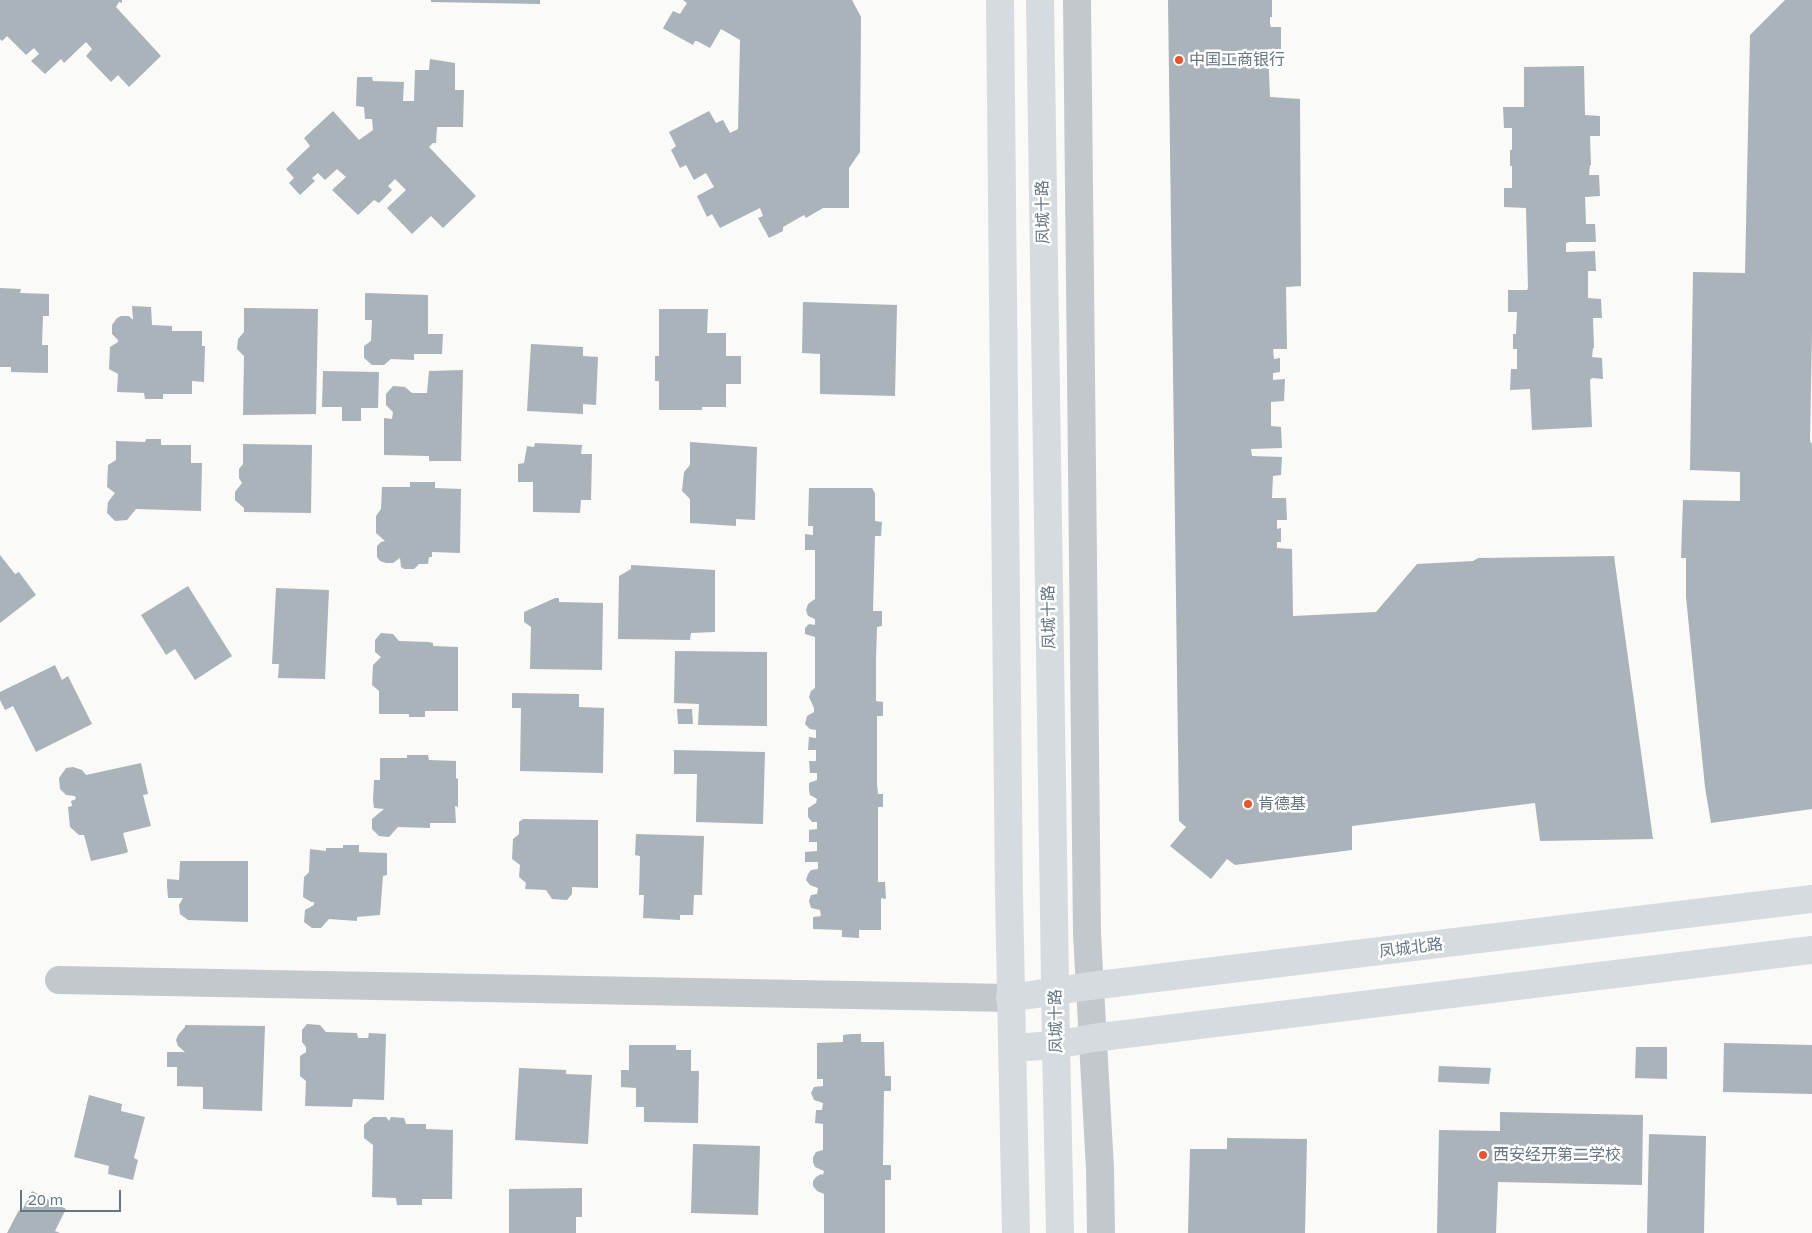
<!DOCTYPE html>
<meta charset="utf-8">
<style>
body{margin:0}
#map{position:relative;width:1812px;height:1233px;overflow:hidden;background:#fafaf8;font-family:"Golos Text",sans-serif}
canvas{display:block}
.scale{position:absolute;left:20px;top:1190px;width:101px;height:22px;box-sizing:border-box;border:2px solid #657683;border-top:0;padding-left:6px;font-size:15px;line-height:18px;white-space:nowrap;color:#657683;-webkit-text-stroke:4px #fff;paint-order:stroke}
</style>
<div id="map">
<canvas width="1812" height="1233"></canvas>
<div class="scale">20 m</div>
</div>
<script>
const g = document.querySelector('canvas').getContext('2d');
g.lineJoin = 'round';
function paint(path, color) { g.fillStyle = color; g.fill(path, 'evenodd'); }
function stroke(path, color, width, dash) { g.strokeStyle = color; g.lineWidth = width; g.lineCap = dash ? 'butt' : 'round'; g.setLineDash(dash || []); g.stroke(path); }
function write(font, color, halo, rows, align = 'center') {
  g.font = font + ' "Golos Text","Noto Sans SC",sans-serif'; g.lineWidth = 5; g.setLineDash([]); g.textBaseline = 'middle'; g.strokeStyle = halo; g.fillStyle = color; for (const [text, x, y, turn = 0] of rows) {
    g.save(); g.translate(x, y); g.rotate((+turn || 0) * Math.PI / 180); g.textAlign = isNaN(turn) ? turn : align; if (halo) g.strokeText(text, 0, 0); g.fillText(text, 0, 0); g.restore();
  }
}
const building = new Path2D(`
 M 0,0 L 122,0 L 122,3 L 119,2 L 116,7 L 161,56 L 129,87 L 118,75 L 111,82 L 86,56 L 92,49 L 86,42 L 64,63 L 61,59 L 45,74 L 31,61 L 39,54 L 34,48 L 26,55 L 7,36 L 2,41 L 0,39 Z
 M 431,0 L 540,0 L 540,4 L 431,2 Z
 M 683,0 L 852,0 L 861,17 L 860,152 L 849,168 L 849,208 L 823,208 L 806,218 L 804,215 L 783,227 L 783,231 L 769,238 L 758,218 L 763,216 L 760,208 L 720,228 L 712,214 L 707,217 L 697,196 L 714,187 L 706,173 L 694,180 L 686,165 L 680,168 L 671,150 L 676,146 L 669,132 L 709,111 L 716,123 L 723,120 L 730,133 L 738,129 L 740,40 L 721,29 L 710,48 L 697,41 L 695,41 L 693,45 L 664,29 L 663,28 L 673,11 L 680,14 L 687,3 Z
 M 1168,0 L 1272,0 L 1272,17 L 1270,17 L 1270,24 L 1271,27 L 1281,27 L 1281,49 L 1268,49 L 1270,97 L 1300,99 L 1301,286 L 1286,287 L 1287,349 L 1274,349 L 1273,350 L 1274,359 L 1280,358 L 1280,372 L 1273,373 L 1273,380 L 1285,379 L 1284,401 L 1271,402 L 1271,426 L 1281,427 L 1282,448 L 1251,449 L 1252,456 L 1282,457 L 1281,475 L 1273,476 L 1272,498 L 1286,498 L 1287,520 L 1277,520 L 1277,529 L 1281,528 L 1281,542 L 1277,542 L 1277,548 L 1292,549 L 1293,616 L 1376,612 L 1417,564 L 1473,561 L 1478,558 L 1614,556 L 1653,839 L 1540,841 L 1535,803 L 1352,826 L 1352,850 L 1235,865 L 1227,859 L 1211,879 L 1170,846 L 1186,827 L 1179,821 Z
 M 1785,0 L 1812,0 L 1812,333 L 1810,441 L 1812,444 L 1812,809 L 1711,823 L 1705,787 L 1686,597 L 1686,558 L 1681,558 L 1683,500 L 1740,501 L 1740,472 L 1690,470 L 1693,272 L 1745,273 L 1750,35 Z
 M 430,59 L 455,63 L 455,90 L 464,90 L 463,127 L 437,127 L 436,143 L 433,143 L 429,147 L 476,196 L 443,228 L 431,216 L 412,234 L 387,208 L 406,190 L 395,179 L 388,186 L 392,190 L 379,203 L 374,200 L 358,215 L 332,190 L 346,177 L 337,169 L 325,180 L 318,173 L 312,178 L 315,181 L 300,195 L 289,183 L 294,178 L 286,169 L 310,146 L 304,138 L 333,111 L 359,140 L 373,130 L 372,119 L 365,119 L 364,107 L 356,106 L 357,77 L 372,77 L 373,81 L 404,82 L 403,101 L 414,101 L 415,70 L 429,70 Z
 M 1584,66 L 1585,115 L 1600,116 L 1600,136 L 1590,136 L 1591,165 L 1590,165 L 1589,175 L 1599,175 L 1600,196 L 1585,197 L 1586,224 L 1595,224 L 1596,242 L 1570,242 L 1566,243 L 1566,252 L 1595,251 L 1596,271 L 1588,271 L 1588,298 L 1601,299 L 1602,318 L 1593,318 L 1594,348 L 1593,348 L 1592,357 L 1602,358 L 1603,379 L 1592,378 L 1590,380 L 1592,427 L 1532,430 L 1530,389 L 1510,390 L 1511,369 L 1517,369 L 1517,349 L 1513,349 L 1513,334 L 1516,334 L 1517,312 L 1508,312 L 1508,290 L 1527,290 L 1528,288 L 1526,208 L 1504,207 L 1504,188 L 1512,188 L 1512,166 L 1510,166 L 1510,150 L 1512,150 L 1512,128 L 1504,128 L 1503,107 L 1524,107 L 1524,67 Z
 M 0,288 L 21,289 L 20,293 L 49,294 L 49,316 L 43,316 L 42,345 L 48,345 L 48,373 L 11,372 L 11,367 L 0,367 Z
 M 365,293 L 428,295 L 428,334 L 443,334 L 442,354 L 414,354 L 414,360 L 391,359 L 384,365 L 372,365 L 364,358 L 364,346 L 371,341 L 372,320 L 365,320 Z
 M 803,302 L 897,305 L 895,396 L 820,394 L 820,354 L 802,353 Z
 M 132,306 L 151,307 L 152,325 L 172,326 L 172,331 L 202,331 L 202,346 L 205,346 L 204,382 L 192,381 L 192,394 L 163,394 L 163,399 L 145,399 L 144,393 L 117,392 L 118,374 L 109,369 L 110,347 L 118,342 L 118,340 L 112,334 L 112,325 L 117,318 L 121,316 L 129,316 L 133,320 Z
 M 244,308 L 318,309 L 316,414 L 243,415 L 244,356 L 237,349 L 238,339 L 244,332 Z
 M 659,309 L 708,309 L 707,333 L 726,333 L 726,356 L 741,356 L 741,384 L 726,384 L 726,407 L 702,407 L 702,410 L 659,410 L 659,381 L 655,381 L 655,356 L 659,356 Z
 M 531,344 L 583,347 L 583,356 L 598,357 L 596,405 L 583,404 L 583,414 L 527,411 Z
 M 463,370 L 461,461 L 429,461 L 429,456 L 384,455 L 384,418 L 392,419 L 393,412 L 386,405 L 386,394 L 393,386 L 405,387 L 412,393 L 427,393 L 429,371 Z
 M 323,371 L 379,372 L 378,408 L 361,408 L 361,421 L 342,421 L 342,407 L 322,407 Z
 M 146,439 L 161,439 L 161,445 L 191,445 L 191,463 L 202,463 L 201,511 L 136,509 L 127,520 L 115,521 L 107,513 L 108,502 L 115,493 L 107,487 L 108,465 L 116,460 L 116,441 L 145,442 Z
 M 690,442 L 757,447 L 755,520 L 736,519 L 736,526 L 690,523 L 690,499 L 682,491 L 684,472 L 690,465 Z
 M 535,443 L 582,445 L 581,454 L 592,454 L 591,500 L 581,500 L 580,513 L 533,512 L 533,482 L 518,482 L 518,464 L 524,463 L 527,446 L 534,447 Z
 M 243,444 L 312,445 L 311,513 L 244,512 L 244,508 L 235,500 L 235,492 L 242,483 L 239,478 L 239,469 L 243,464 Z
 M 410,482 L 435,482 L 435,488 L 461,489 L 460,553 L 432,552 L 432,557 L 429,557 L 428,564 L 419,564 L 414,569 L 404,569 L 401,567 L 400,558 L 393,563 L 386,563 L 380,561 L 377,557 L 377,546 L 381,542 L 385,541 L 376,533 L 376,516 L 381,509 L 382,487 L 410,487 Z
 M 809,488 L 872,488 L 875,493 L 875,521 L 882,522 L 881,536 L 875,536 L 873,611 L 882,611 L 882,626 L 877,627 L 876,659 L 876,701 L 883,702 L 883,716 L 877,716 L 877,784 L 878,794 L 883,794 L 883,807 L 878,807 L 878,882 L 885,882 L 886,899 L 881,898 L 881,930 L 859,930 L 859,938 L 842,937 L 842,930 L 813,929 L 813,917 L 821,916 L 820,910 L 811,908 L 809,901 L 811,895 L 817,894 L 818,888 L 810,885 L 806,880 L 808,874 L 811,870 L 818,869 L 818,862 L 805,862 L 805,852 L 817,851 L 817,842 L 809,842 L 809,830 L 817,829 L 817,822 L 812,822 L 808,817 L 808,808 L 816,803 L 817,799 L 810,795 L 809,790 L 809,783 L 817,780 L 817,773 L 810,773 L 809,761 L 816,761 L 816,750 L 808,750 L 809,737 L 816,738 L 816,730 L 810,729 L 805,724 L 807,716 L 814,712 L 814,708 L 809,697 L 811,691 L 815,688 L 815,637 L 805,634 L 805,628 L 809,624 L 815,625 L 815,619 L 808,616 L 806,610 L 808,604 L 815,599 L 815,550 L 805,550 L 805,534 L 813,535 L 813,526 L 808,526 Z
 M 0,555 L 15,574 L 19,572 L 36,595 L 0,623 Z
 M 631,565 L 715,570 L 715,632 L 691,633 L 690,640 L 618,639 L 619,576 L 631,569 Z
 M 188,586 L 232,656 L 195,680 L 175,649 L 166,655 L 141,615 Z
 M 276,588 L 329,590 L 325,679 L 278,678 L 279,664 L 272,664 Z
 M 555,598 L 559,598 L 559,602 L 603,603 L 602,670 L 530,669 L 531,627 L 524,622 L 524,612 Z
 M 381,633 L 393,634 L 399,641 L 429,642 L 433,643 L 433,646 L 458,647 L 458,711 L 425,711 L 425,717 L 409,717 L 409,714 L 379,714 L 379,691 L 372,685 L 373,665 L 381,657 L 375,652 L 375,640 Z
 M 675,651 L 767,652 L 767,726 L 698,725 L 699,704 L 674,703 Z
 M 55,665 L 62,680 L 68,676 L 92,724 L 36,752 L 13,706 L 5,710 L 0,700 L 0,692 Z
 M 512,693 L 579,694 L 579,707 L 604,708 L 603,773 L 520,771 L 521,708 L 512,708 Z
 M 677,709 L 692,709 L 693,724 L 678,724 Z
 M 674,750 L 765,752 L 763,824 L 696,822 L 697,774 L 674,774 Z
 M 407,755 L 428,755 L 429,760 L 456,761 L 456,778 L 458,779 L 458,807 L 455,806 L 456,823 L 430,823 L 430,828 L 398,827 L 389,837 L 379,836 L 372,829 L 372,819 L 384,809 L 374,808 L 373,800 L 374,780 L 380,780 L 380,758 L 407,758 Z
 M 141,763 L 148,794 L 143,795 L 151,826 L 123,833 L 128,852 L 126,853 L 91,861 L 84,835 L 79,835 L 70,827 L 68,807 L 72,806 L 71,801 L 76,799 L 75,796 L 66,795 L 60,789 L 59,778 L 66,768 L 73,767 L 82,770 L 86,775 Z
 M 523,819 L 598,820 L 598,888 L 572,887 L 572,894 L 567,900 L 552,899 L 546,890 L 525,889 L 526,883 L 519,877 L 520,865 L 512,859 L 513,839 L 519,834 L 519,822 Z
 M 636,834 L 704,836 L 702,895 L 694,895 L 693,915 L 680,915 L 680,920 L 643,918 L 644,895 L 639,895 L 640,856 L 635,855 Z
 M 343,845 L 359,845 L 359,852 L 387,853 L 387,875 L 383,876 L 380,915 L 357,917 L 357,921 L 329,919 L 321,928 L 312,928 L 304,922 L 305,910 L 314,905 L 314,902 L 311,902 L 303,897 L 304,877 L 309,872 L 310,849 L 326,851 L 326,848 L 343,848 Z
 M 180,861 L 248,861 L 248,922 L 188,920 L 180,914 L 179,905 L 183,898 L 168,898 L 167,886 L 167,879 L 179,880 Z
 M 307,1024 L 320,1025 L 326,1032 L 357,1033 L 358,1038 L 368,1038 L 369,1033 L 386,1034 L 384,1100 L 353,1099 L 352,1107 L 305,1106 L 306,1081 L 300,1076 L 300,1056 L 306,1052 L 306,1047 L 302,1042 L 302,1030 Z
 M 185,1025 L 265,1026 L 262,1111 L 203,1109 L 203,1087 L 177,1086 L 177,1067 L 167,1067 L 167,1052 L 185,1052 L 178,1046 L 176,1040 L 178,1035 L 185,1027 Z
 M 852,1034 L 861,1034 L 861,1042 L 884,1042 L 885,1076 L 891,1076 L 891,1091 L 884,1091 L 883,1165 L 891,1165 L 891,1180 L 885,1180 L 885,1233 L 824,1233 L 824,1194 L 817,1191 L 813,1186 L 813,1181 L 816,1177 L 821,1174 L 823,1175 L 824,1171 L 815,1167 L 813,1162 L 813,1157 L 816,1152 L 823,1150 L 823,1124 L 815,1123 L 816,1110 L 822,1110 L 823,1103 L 814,1100 L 811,1093 L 814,1087 L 823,1086 L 823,1079 L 817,1079 L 817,1043 L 843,1042 L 843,1035 Z
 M 1724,1043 L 1812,1045 L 1812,1094 L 1723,1092 Z
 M 629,1045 L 676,1045 L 676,1050 L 691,1050 L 691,1071 L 699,1071 L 698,1123 L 644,1122 L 644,1107 L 636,1107 L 636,1088 L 621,1087 L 621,1070 L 629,1070 Z
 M 1636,1047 L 1667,1047 L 1667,1079 L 1635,1078 Z
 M 1439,1066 L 1491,1068 L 1489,1084 L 1438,1082 Z
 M 519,1068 L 566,1070 L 566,1074 L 592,1075 L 588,1144 L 515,1140 Z
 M 89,1095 L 122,1104 L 121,1111 L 145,1117 L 134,1158 L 138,1160 L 133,1180 L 108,1174 L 109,1166 L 74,1157 Z
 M 1500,1112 L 1643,1115 L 1642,1185 L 1498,1182 L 1496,1233 L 1437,1233 L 1439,1130 L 1500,1131 Z
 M 373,1117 L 386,1117 L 389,1121 L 391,1117 L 404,1118 L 406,1124 L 426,1124 L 426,1129 L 453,1130 L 452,1199 L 422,1199 L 422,1205 L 397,1205 L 396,1198 L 372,1197 L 373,1145 L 364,1138 L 364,1125 Z
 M 1649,1134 L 1706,1136 L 1704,1233 L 1647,1233 Z
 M 1227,1138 L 1307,1139 L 1305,1233 L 1188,1233 L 1190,1149 L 1227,1149 Z
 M 693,1144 L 760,1146 L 758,1215 L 691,1213 Z
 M 582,1188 L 582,1217 L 576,1217 L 576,1233 L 509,1233 L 509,1189 Z
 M 32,1191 L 66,1209 L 55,1231 L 60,1233 L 7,1233 L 19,1210 L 21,1212 Z`);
const minor = new Path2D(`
 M 1077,0 L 1087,934 L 1100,1169 L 1101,1233
 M 59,980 L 1010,998`);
const secondary = new Path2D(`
 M 1000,0 L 1009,896 L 1016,1233
 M 1040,0 L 1056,1045 L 1060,1233
 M 1010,998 L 1090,986 L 1812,899
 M 1012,1048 L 1056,1045 L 1093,1038 L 1812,950`);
const markers = [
 [1179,60,5,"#e4572e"],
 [1248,804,5,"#e4572e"],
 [1483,1155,5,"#e4572e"]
];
const poiNames = [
 ["中国工商银行",1189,60],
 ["肯德基",1258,804],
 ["西安经开第二学校",1493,1155]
];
const streetNames = [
 ["凤城十路",1043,212,-91],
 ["凤城十路",1049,617,-91],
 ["凤城北路",1411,948,-7],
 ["凤城十路",1056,1021,-91]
];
paint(building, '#aab3b9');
stroke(minor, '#c3c8cc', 28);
stroke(secondary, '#d6dbdf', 28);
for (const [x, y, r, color] of markers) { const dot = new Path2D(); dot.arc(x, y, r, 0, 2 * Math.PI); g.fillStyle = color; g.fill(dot); stroke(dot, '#fff', 2); }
write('16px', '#657683', '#fff', poiNames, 'left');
write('16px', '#657683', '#fff', streetNames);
</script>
